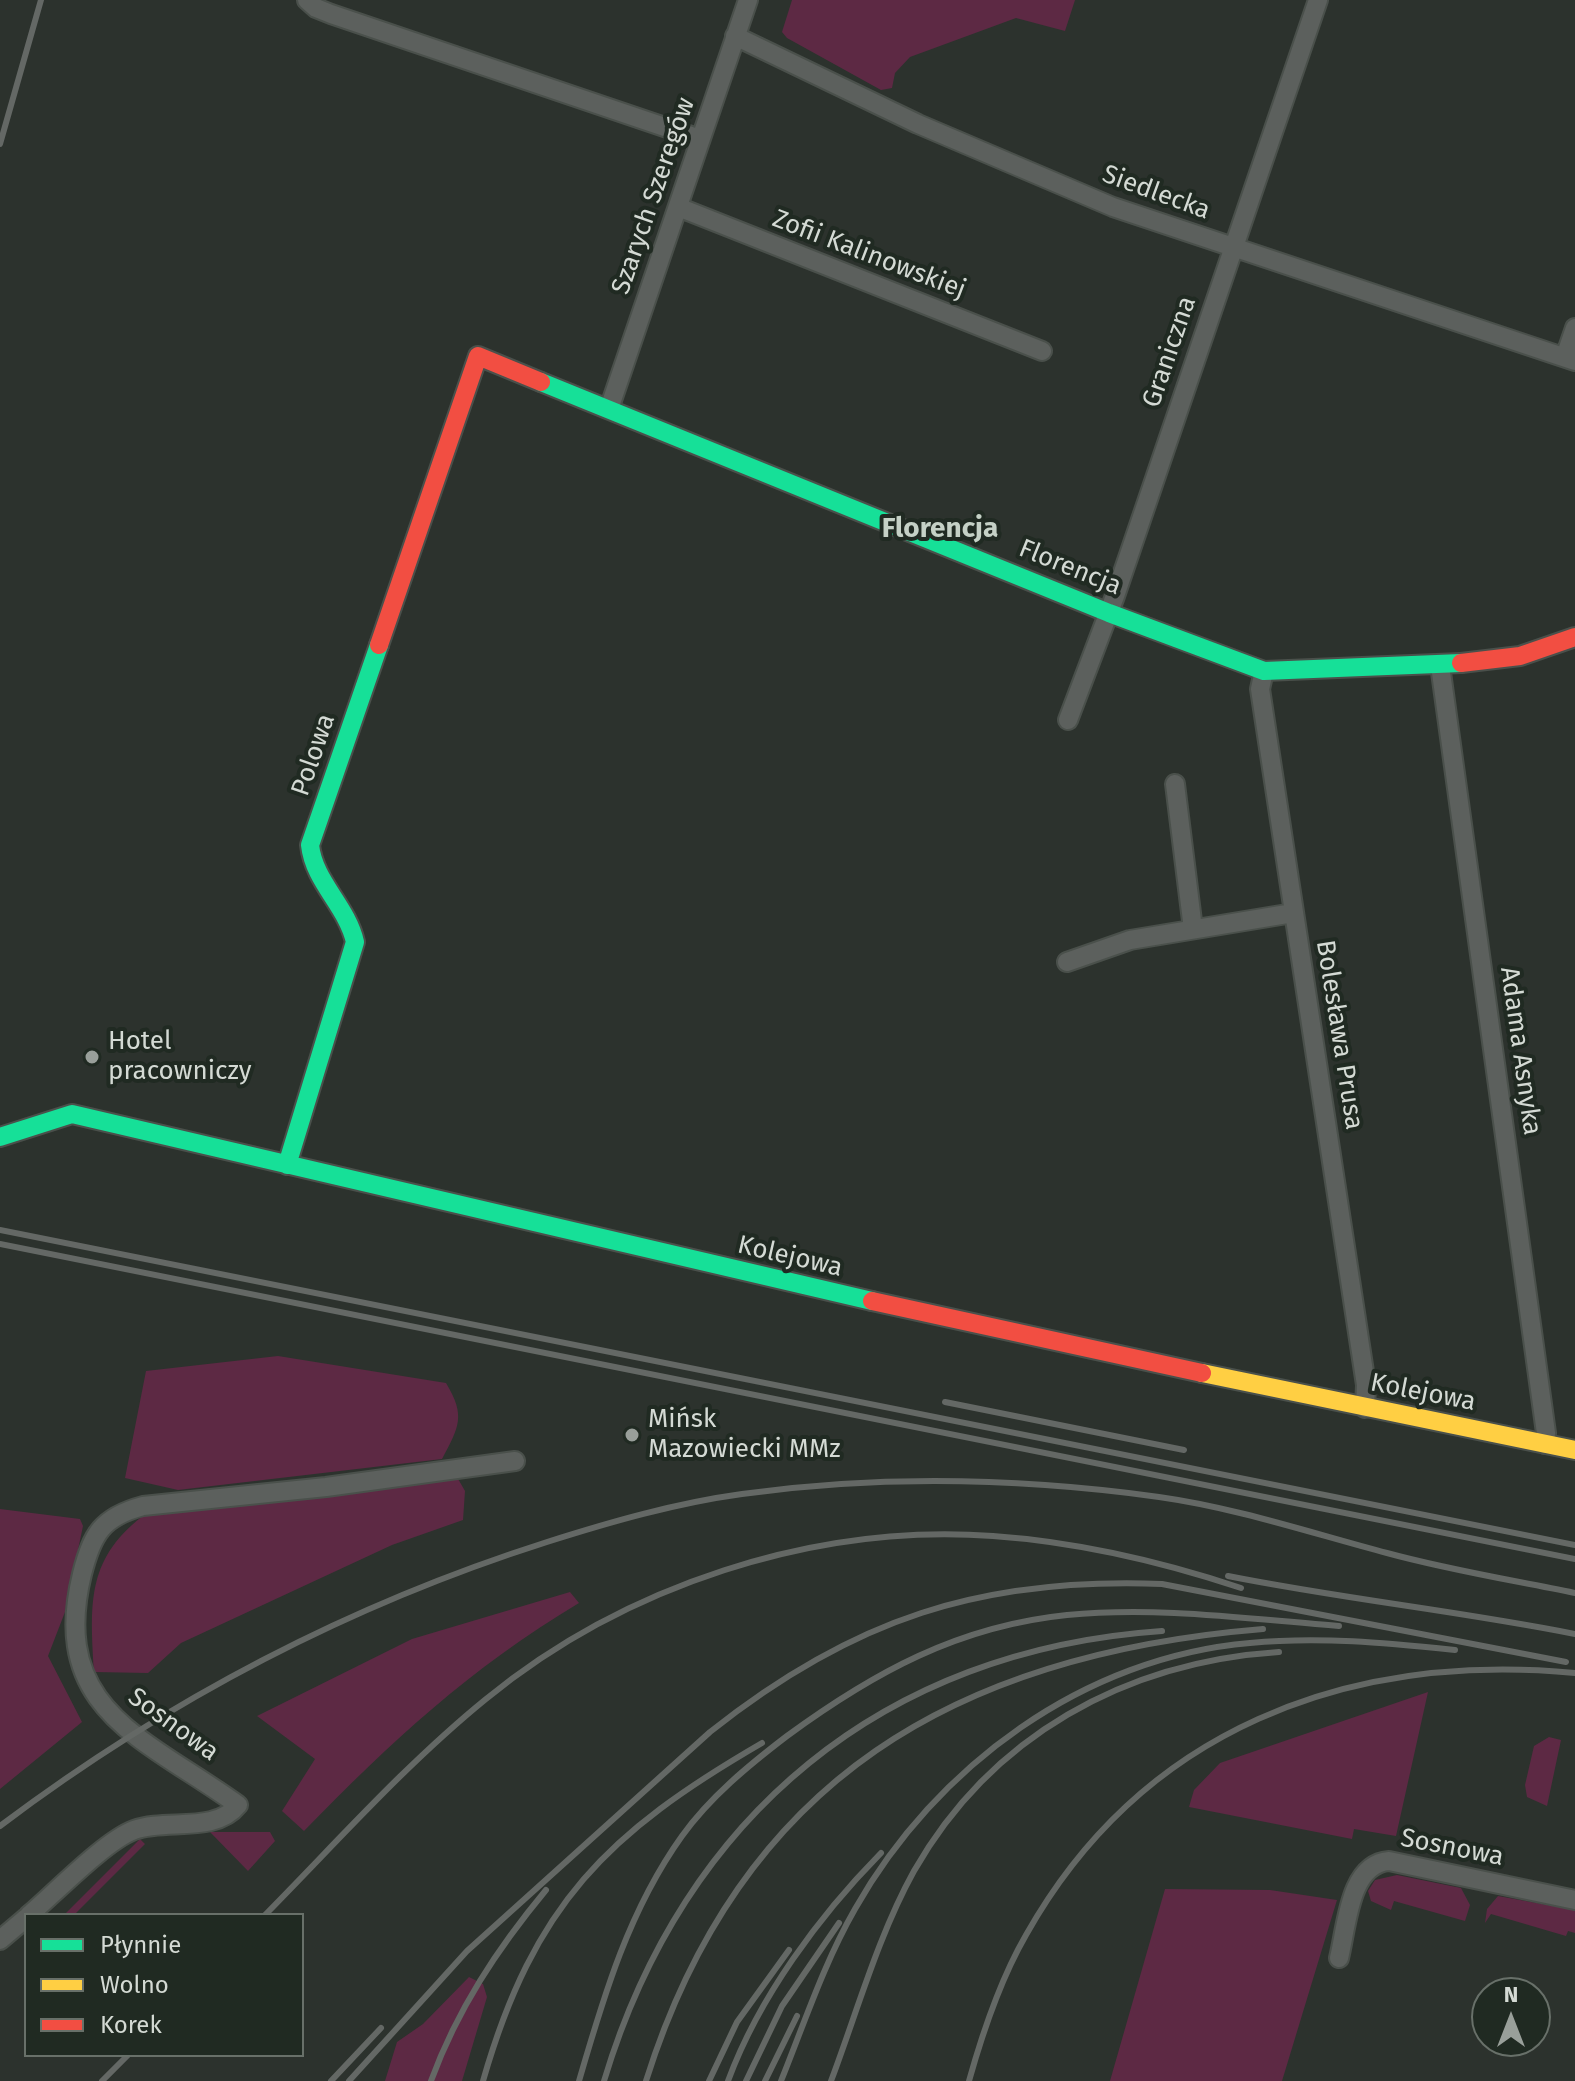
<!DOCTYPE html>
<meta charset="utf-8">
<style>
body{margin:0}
#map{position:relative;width:1575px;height:2081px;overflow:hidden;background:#2c322d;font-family:"Fira Sans",sans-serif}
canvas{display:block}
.legend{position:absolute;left:24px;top:1913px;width:280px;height:144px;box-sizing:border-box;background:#202a22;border:2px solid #687069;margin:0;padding:10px 14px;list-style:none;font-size:24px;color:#d4dad4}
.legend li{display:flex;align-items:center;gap:16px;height:40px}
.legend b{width:40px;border:2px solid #687069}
.north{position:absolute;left:1471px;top:1977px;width:80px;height:80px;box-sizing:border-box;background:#202a22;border:2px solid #687069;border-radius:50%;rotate:0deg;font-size:22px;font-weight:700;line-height:32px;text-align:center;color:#d4dad4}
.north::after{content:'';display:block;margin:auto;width:28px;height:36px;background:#999f9a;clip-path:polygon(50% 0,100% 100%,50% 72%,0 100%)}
</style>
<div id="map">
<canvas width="1575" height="2081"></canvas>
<ul class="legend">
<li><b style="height:10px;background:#16e098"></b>Płynnie</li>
<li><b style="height:10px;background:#ffcf43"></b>Wolno</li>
<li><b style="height:10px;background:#f24e42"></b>Korek</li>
</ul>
<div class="north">N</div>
</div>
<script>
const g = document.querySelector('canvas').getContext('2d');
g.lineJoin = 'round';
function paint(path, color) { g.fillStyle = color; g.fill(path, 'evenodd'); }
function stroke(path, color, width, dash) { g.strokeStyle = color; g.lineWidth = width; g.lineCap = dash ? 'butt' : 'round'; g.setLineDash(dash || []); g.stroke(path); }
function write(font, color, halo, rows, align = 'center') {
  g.font = font + ' "Fira Sans",sans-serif'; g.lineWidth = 8; g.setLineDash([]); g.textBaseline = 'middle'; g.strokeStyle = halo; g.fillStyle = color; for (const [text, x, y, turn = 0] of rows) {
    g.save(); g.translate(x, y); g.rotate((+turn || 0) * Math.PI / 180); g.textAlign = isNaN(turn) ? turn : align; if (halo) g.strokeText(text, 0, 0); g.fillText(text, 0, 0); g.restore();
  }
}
const green = new Path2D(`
 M 792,0 L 1075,0 L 1065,31 L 1016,18 L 910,57 L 895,73 L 892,88 L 881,90 L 787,38 L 782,32 Z
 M 278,1356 L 446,1383 C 466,1416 459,1427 442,1459 L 178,1490 L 125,1478 L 146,1371 Z
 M 457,1477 L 465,1491 L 463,1520 L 392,1545 L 181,1643 L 148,1673 L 94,1672 C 90,1602 86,1557 148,1512 Z
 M 0,1509 L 80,1519 L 83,1526 L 65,1612 L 48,1656 L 82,1722 L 0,1789 Z
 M 570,1592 L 579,1603 C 469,1669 393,1740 304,1831 L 282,1811 L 315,1759 L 257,1716 L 412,1639 Z
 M 1428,1692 L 1396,1836 L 1354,1829 L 1352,1839 L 1189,1807 L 1194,1790 L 1220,1763 Z
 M 1549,1737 L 1561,1740 L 1547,1806 L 1527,1797 L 1525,1785 L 1534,1746 Z
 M 210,1832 L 270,1832 L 275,1841 L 248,1871 Z
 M 140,1839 L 145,1844 L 74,1915 L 64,1915 Z
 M 1397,1875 L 1461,1888 L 1470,1905 L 1465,1921 L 1394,1901 L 1391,1910 L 1371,1901 L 1368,1891 L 1375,1880 Z
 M 1165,1889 L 1270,1890 L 1337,1900 L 1282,2081 L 1110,2081 Z
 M 1498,1896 L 1575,1910 L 1575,1933 L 1568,1931 L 1566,1936 L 1491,1914 L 1485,1923 L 1487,1909 Z
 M 469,1977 L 483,1984 L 487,1997 L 462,2081 L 385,2081 L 397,2042 L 423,2024 Z`);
const street = new Path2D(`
 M 307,0 L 316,8 L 331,14 L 700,139
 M 735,36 L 918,124 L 1113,207 L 1575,361
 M 678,207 L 1042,351
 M 1565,357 L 1575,328
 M 609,409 L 748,0
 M 1440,665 L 1546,1433 L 1545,1444
 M 1264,671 L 1260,689 L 1366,1385 L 1365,1408
 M 1068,720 L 1115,596 L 1318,0
 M 1175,784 L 1193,929
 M 1067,962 L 1130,940 L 1293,913
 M 29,1915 C 55,1893 105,1841 134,1830 C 166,1818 215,1834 238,1805 C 145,1738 49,1710 82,1574 C 92,1534 102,1517 143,1506 L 326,1487 L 515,1461
 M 0,1940 L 26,1918
 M 1339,1958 C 1347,1926 1349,1864 1389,1861 L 1575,1900`);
const fast = new Path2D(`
 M 541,382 L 1109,613 L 1264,671 L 1461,663
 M 0,1137 L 72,1114 L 872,1301
 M 287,1165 L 355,942 C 347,906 314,882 310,845 L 379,645`);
const slow = new Path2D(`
 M 1202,1373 L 1575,1450`);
const jam = new Path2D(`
 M 379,645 L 478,356 L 541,382
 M 1461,663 L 1520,656 L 1575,637
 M 872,1301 L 1202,1373`);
const rail = new Path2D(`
 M 0,144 L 41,0
 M 0,1230 L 1575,1545
 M 0,1244 L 1575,1559
 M 945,1402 L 1184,1450
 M 1228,1576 C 1343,1599 1460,1611 1575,1634
 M 0,1826 C 166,1701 349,1605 547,1542 C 610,1522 676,1503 742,1494 C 880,1475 1021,1478 1159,1497 C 1237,1508 1311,1533 1387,1553 C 1449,1570 1512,1580 1575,1593
 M 265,1915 C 337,1842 406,1764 486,1699 C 624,1586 814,1523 993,1536 C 1078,1542 1160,1561 1241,1588
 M 102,2081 L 128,2055
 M 331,2081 L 381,2028
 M 349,2081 L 467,1951 L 710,1732 C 852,1619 981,1577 1162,1584 L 1566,1662
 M 431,2081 C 457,2010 497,1949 546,1890
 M 483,2081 C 534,1904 607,1833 762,1743
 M 579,2081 C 604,1995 629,1910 682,1836 C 710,1797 749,1765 787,1736 C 873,1673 958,1626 1067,1615 C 1157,1606 1249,1619 1339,1626
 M 604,2081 C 684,1815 884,1650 1162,1631
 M 646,2081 C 741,1778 958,1654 1263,1629
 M 709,2081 L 737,2022 L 789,1950
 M 728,2081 C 759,1997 819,1916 881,1853
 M 746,2081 L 782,2006 L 839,1923
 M 765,2081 L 797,2016
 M 781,2081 C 804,2024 824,1963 855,1909 C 936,1766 1084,1657 1250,1643 C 1319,1636 1387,1643 1455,1650
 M 831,2081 C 857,2012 878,1936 914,1871 C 991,1736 1125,1662 1279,1652
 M 969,2081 C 983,2031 1000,1980 1026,1935 C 1142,1729 1347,1652 1575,1673`);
const markers = [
 [92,1057,8,"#999f9a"],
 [632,1435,8,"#999f9a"]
];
const streetNames = [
 ["Siedlecka",1156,193,20],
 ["Szarych Szeregów",654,196,-71],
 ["Zofii Kalinowskiej",869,255,21],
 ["Graniczna",1170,352,-71],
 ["Florencja",1070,568,22],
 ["Polowa",314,755,-71],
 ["Bolesława Prusa",1339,1035,81],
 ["Adama Asnyka",1520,1051,82],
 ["Kolejowa",790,1257,13],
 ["Kolejowa",1423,1393,11],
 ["Sosnowa",173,1725,36],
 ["Sosnowa",1452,1848,11]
];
const poiNames = [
 ["Hotel",108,1042],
 ["pracowniczy",108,1072],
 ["Mińsk",648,1420],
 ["Mazowiecki MMz",648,1450]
];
const neighbourhoodNames = [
 ["Florencja",940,529]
];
paint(green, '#5d2944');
stroke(street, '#4a504b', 22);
stroke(fast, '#4a504b', 22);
stroke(slow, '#4a504b', 22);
stroke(jam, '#4a504b', 22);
stroke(street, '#5c605d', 18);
stroke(fast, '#16e098', 18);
stroke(slow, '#ffcf43', 18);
stroke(jam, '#f24e42', 18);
stroke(rail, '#646865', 6);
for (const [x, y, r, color] of markers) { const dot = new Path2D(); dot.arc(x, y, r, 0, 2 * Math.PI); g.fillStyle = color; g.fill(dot); stroke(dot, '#202a22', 3); }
write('26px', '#d4dad4', '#202a22', streetNames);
write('26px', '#d4dad4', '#202a22', poiNames, 'left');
write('bold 28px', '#c5d1c6', '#202a22', neighbourhoodNames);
</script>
